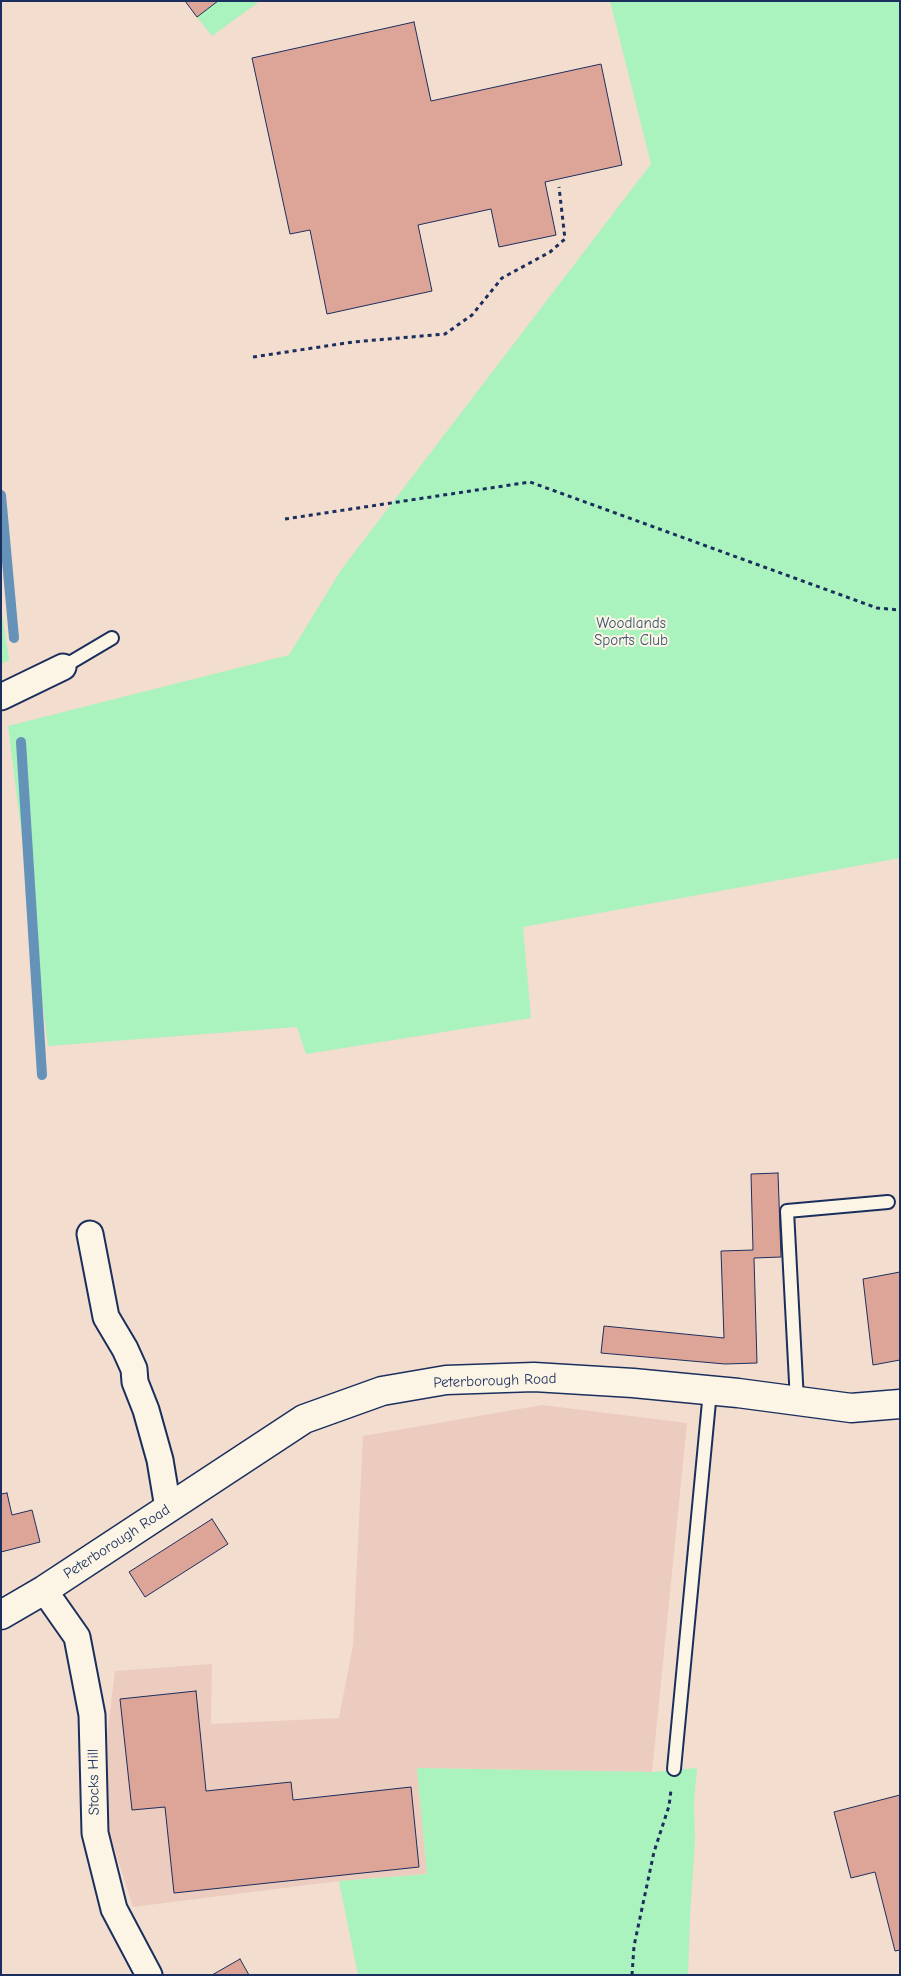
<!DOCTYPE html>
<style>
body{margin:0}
#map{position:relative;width:901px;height:1976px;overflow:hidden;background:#f3ddce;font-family:"Comic Neue",sans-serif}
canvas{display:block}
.frame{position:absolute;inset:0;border:2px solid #1b2f5e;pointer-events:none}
</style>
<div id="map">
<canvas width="901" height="1976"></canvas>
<div class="frame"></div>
</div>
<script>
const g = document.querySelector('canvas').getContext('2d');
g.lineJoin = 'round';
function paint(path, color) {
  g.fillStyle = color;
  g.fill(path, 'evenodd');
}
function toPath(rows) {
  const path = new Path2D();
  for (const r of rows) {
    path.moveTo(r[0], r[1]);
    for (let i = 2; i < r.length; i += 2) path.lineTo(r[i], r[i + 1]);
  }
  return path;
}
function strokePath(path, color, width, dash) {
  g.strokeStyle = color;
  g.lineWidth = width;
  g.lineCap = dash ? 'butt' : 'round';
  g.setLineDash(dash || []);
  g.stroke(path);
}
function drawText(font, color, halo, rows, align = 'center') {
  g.font = font + ' "Comic Neue",sans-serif';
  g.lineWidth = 4;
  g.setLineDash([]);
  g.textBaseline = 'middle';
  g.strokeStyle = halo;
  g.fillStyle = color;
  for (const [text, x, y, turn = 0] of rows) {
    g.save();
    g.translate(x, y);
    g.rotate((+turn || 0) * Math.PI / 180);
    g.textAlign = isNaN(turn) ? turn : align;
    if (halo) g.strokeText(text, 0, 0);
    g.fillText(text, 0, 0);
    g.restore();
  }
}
const built = toPath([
 [542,1405,687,1423,652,1772,417,1768,427,1874,339,1881,133,1907,109,1832,107,1736,115,1671,212,1664,211,1724,339,1718,353,1645,363,1436]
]);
const green = toPath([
 [218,1,260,1,212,36,197,17],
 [610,1,900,1,900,858,523,927,531,1018,306,1054,297,1027,48,1046,8,726,289,655,341,570,651,164],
 [1,606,9,660,1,664],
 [417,1768,652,1772,697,1768,694,1802,695,1841,690,1916,688,1975,358,1975,339,1881,427,1874]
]);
const stream = toPath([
 [1,495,14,638],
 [21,742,42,1075]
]);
const building = toPath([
 [185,1,218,1,197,17,185,1],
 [414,22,431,101,601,64,622,165,545,182,556,235,499,247,491,209,418,225,432,291,327,314,310,230,290,234,252,58,414,22],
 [778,1173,781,1257,754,1258,757,1363,725,1364,601,1353,604,1326,724,1338,721,1251,753,1250,751,1174,778,1173],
 [900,1272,900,1360,873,1365,863,1279,900,1272],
 [7,1493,12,1515,32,1510,40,1542,1,1552,1,1494,7,1493],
 [212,1519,228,1544,145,1597,129,1572,212,1519],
 [196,1691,206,1791,291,1782,293,1800,411,1787,419,1867,174,1893,165,1807,132,1810,120,1699,196,1691],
 [900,1795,900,1950,895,1951,875,1872,851,1878,834,1812,900,1795],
 [240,1959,249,1975,212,1975,240,1959]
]);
const path = toPath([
 [253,357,353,342,445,334,472,315,502,278,550,252,565,239,559,187],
 [285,519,530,482,877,608,900,610],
 [632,1975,634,1946,654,1852,669,1806,671,1790]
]);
const service = toPath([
 [63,667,112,638],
 [797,1401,787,1211,888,1202],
 [674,1769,710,1391]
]);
const minor = toPath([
 [1,697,63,667],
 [90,1234,106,1317,125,1349,134,1369,135,1382,146,1410,160,1460,168,1508],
 [44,1590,77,1637,92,1715,95,1833,114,1909,149,1975]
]);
const tertiary = toPath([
 [1,1615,44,1590,304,1419,382,1391,446,1380,534,1377,633,1383,738,1393,851,1408,900,1404]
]);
const parkNames = [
 ["Woodlands",631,624],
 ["Sports Club",631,641]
];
const streetNames = [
 ["Peterborough Road",495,1381,-2],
 ["Peterborough Road",117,1542,-33],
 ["Stocks Hill",94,1782,-91]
];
paint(built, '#ecccbe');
paint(green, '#aaf2be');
strokePath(stream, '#6492b9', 10);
paint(building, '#dda498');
strokePath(building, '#1b2f5e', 1);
strokePath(service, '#1b2f5e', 16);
strokePath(minor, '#1b2f5e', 29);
strokePath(tertiary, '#1b2f5e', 31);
strokePath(path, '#1b2f5e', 3, [4, 4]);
strokePath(service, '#fcf5e5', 12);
strokePath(minor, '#fcf5e5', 25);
strokePath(tertiary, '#fcf5e5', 28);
drawText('15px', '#385671', '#fcf5e5', parkNames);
drawText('15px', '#1b2f5e', '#fcf5e5', streetNames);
</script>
